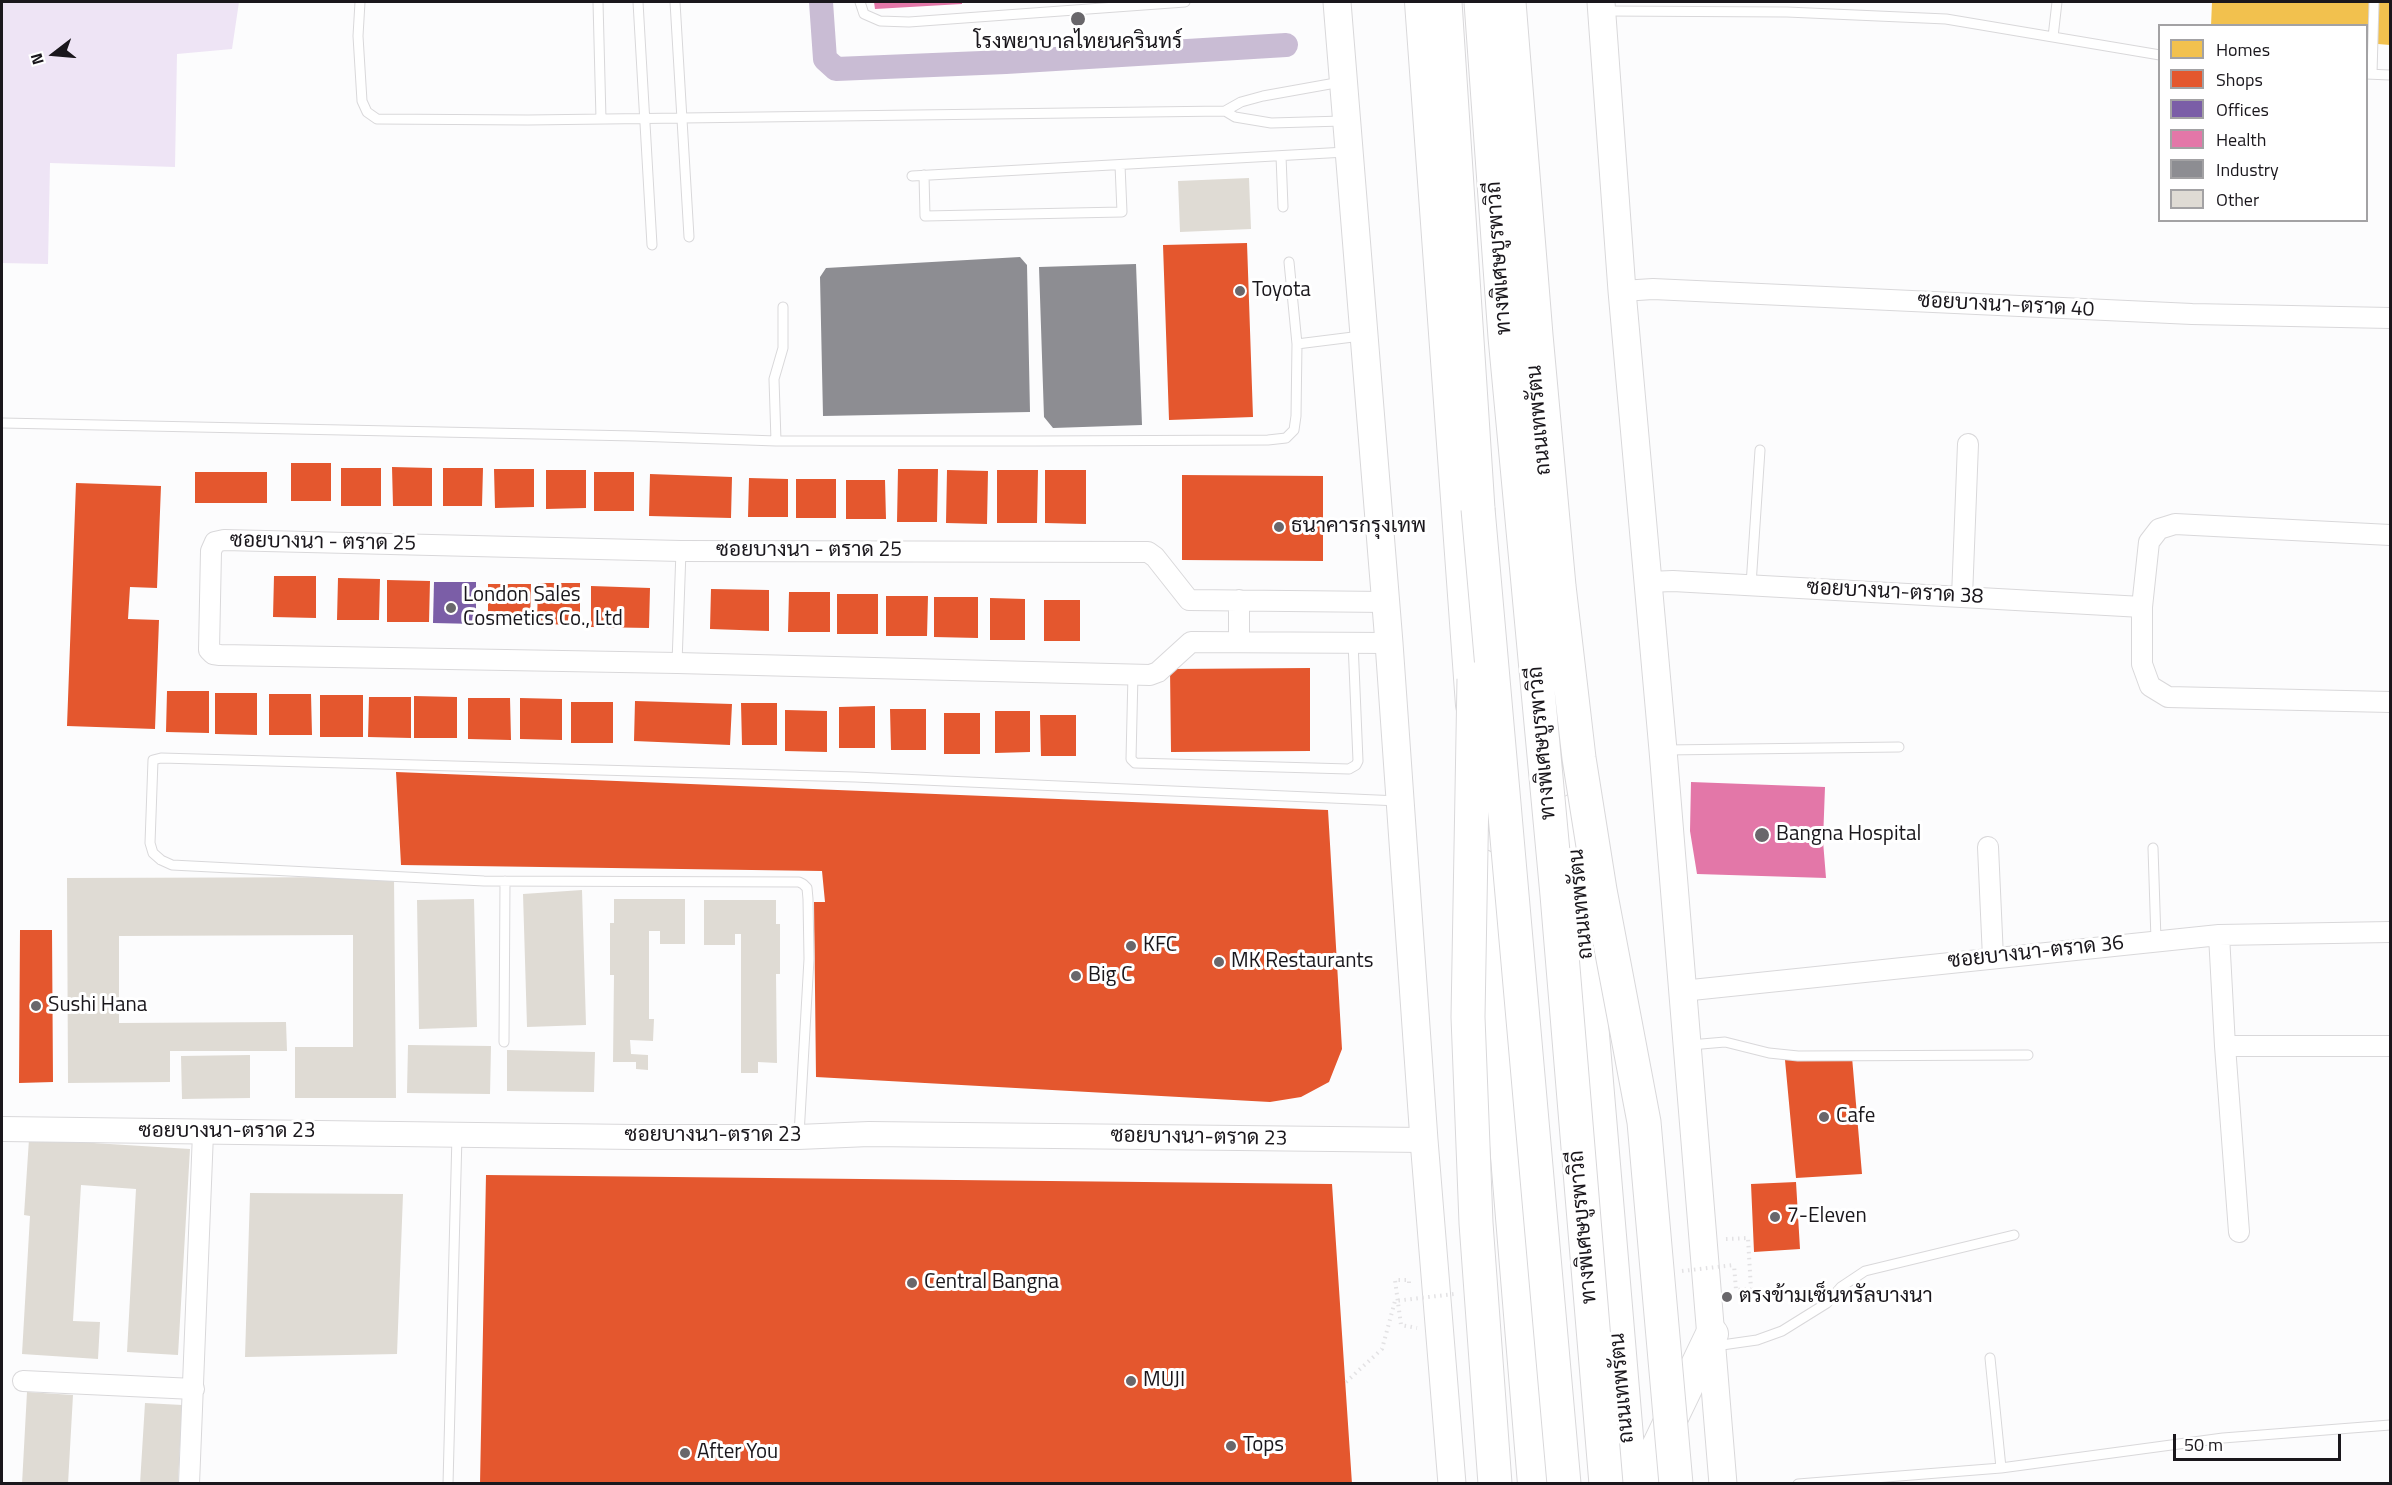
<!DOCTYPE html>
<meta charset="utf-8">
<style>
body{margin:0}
#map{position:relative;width:2392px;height:1485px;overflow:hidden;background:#fcfcfd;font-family:"Titillium Web",sans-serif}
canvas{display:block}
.frame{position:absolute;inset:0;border:3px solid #1a171c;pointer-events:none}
.legend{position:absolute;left:2158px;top:24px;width:210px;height:198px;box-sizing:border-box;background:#fff;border:2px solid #a3a2a4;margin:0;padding:8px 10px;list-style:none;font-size:18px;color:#1a171c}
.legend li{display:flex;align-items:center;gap:12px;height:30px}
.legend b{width:30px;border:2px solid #a3a2a4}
.north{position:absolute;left:24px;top:24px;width:60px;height:60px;-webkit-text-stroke:4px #fff;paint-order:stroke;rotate:254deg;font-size:16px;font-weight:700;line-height:24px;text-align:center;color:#1a171c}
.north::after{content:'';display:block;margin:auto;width:21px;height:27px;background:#1a171c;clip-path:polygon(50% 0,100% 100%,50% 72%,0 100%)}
.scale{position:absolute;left:2173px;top:1434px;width:168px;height:27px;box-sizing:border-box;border:3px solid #1a171c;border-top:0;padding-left:8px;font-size:18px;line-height:21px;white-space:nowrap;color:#1a171c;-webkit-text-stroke:4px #fff;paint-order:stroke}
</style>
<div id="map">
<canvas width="2392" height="1485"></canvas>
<div class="frame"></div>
<ul class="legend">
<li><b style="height:16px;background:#f2c14e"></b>Homes</li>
<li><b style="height:16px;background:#e4572e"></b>Shops</li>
<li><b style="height:16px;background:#7b5ea7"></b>Offices</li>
<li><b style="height:16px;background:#e377a8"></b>Health</li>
<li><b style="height:16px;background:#8d8d92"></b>Industry</li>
<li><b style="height:16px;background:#dfdbd4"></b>Other</li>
</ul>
<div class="north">N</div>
<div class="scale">50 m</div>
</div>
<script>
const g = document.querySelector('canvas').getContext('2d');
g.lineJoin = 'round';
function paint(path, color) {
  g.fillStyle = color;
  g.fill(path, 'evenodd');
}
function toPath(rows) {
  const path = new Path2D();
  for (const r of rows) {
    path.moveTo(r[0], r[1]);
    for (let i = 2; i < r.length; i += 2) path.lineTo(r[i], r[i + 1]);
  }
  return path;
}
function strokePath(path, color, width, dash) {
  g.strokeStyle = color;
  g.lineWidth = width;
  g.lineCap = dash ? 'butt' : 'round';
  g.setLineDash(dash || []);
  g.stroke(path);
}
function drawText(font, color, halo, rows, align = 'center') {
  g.font = font + ' "Titillium Web",Sarabun,sans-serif';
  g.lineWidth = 6;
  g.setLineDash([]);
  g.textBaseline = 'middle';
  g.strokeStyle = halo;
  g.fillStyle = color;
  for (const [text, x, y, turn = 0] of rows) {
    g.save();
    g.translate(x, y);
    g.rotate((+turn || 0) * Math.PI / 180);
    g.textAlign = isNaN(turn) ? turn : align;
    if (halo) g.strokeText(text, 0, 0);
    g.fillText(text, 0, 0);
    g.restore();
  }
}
const green = toPath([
 [2,2,239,2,232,49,177,54,175,167,50,163,48,264,2,263]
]);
const homes = toPath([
 [2212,2,2390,2,2390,45,2366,43,2366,26,2211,26]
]);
const shops = toPath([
 [1247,243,1253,417,1169,420,1163,245],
 [291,463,331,463,331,501,291,501],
 [392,467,432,468,432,506,393,506],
 [341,468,381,468,381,506,341,506],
 [443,468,483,468,482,506,443,506],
 [494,469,534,469,534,507,495,508],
 [898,469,938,469,937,522,897,522],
 [546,470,586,470,586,508,546,509],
 [947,470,988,471,987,524,946,523],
 [997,470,1038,470,1037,523,997,523],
 [1045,470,1086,470,1086,524,1045,523],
 [195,472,267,472,267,503,195,503],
 [594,472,634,472,634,511,594,511],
 [650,474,732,477,731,518,649,516],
 [1182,475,1323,476,1323,561,1182,560],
 [749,478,788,479,788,517,748,517],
 [796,479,836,479,836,518,796,518],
 [846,480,885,480,886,519,846,519],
 [76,483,161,486,157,588,130,587,128,619,159,620,155,729,67,726],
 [274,576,316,576,316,618,273,617],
 [338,578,380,579,379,620,337,620],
 [387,580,430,581,429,622,387,622],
 [538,583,580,583,580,625,537,624],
 [488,584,531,584,530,626,488,625],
 [591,586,650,588,649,628,591,627],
 [711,589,769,590,769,631,710,629],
 [789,592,830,592,830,632,788,632],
 [837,594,878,594,878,634,837,634],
 [886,596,928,596,927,636,886,636],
 [934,597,978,597,978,638,934,637],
 [990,598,1025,599,1025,640,990,640],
 [1044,600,1080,600,1080,641,1044,641],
 [1310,668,1310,751,1171,752,1170,669],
 [167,691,209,691,209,733,166,732],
 [215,693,257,693,257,735,215,734],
 [269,694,311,694,312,735,269,735],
 [320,695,363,695,363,737,320,737],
 [414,696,457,697,457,738,414,738],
 [369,697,411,697,411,738,368,737],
 [468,698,510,698,511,740,468,739],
 [520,698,562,699,562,740,520,739],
 [635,701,732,704,730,745,634,741],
 [571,702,613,702,613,743,571,743],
 [741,703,777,703,777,745,742,745],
 [875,706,875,748,839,748,839,707],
 [890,709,926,709,926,750,891,750],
 [785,710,827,711,827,752,785,751],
 [995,711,1030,711,1030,752,995,753],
 [944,713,980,713,980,754,944,754],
 [1040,715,1076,715,1076,756,1041,756],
 [396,772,1328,810,1342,1049,1329,1082,1301,1097,1270,1102,816,1077,814,902,825,902,822,871,401,865],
 [20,930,52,930,53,1082,19,1083],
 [1852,1057,1862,1174,1796,1178,1785,1060],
 [486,1175,1332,1184,1352,1484,480,1484],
 [1796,1182,1800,1249,1754,1252,1751,1184]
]);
const offices = toPath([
 [434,582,476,582,476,624,433,623]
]);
const health = toPath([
 [874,2,962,2,962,4,875,9],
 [1691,782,1825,787,1823,841,1826,878,1697,874,1690,831]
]);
const industry = toPath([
 [1020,257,1027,265,1030,412,823,416,820,277,826,268],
 [1136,264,1142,425,1053,428,1044,417,1039,267]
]);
const canal = toPath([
 [821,2,825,59,836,69,1006,62,1286,45]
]);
const building = toPath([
 [1249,178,1251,229,1180,232,1178,181],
 [394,877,396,1098,295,1098,295,1047,353,1047,353,935,119,936,119,1023,286,1022,287,1051,170,1051,170,1082,68,1083,67,878],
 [582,890,586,1025,527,1027,523,894],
 [474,899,477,1027,419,1029,417,900],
 [614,899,685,899,685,944,660,944,660,931,649,931,649,1019,654,1019,653,1041,630,1040,631,1054,648,1055,648,1070,636,1069,636,1062,613,1062,614,975,610,975,610,923,614,923],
 [704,900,776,900,776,924,780,924,780,974,776,974,777,1063,758,1062,758,1073,741,1073,741,934,735,934,735,945,704,945],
 [408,1045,491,1046,490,1094,407,1093],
 [507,1050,595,1052,594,1092,507,1091],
 [250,1055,250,1098,182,1099,181,1056],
 [29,1139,190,1149,178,1355,127,1352,136,1189,81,1185,73,1321,100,1322,98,1359,22,1354,30,1216,24,1215],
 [250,1193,403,1194,397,1354,245,1357],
 [27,1392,73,1395,68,1484,22,1484],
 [145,1403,182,1405,178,1484,140,1484]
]);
const path = toPath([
 [1726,1239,1748,1238,1751,1289,1736,1290,1734,1265],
 [1409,1283,1409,1280,1395,1280,1401,1325,1417,1328]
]);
const service = toPath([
 [360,2,358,36,362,101,367,112,377,119,528,120,1225,111,1241,102,1263,96,1341,82],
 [598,2,601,119],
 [638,2,652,245],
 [675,2,689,237],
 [860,2,864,14,880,21,909,22,1185,2],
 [1604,11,1787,12,1946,19,2160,55],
 [2053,37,2057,2],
 [2366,74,2390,75],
 [2372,74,2374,2],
 [1225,111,1235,117,1271,123,1343,121],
 [1281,156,1283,207],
 [924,175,925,216,1122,212,1120,165],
 [912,176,1346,152],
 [1297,344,1361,336],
 [2,423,635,436,776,441,1035,441,1268,440,1286,438,1294,430,1296,416,1297,344,1289,262],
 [776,441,774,379,783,348,783,307],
 [1751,585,1760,450],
 [677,663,681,551],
 [1133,674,1131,759,1135,763,1349,769,1356,765,1358,761,1353,642],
 [1665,750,1899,747],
 [2153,848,2156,940],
 [504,1042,505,881],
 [1690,1045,1725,1042,1769,1053,1798,1056,2028,1055],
 [799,1135,809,959,808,899,807,888,803,884,799,882,484,881,172,865,161,860,153,853,150,843,153,760,161,758,855,777,1399,801],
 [1715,1346,1757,1340,1782,1331,1827,1303,1841,1287,1865,1271,2014,1235],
 [1990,1358,2001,1468],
 [448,1484,457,1135],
 [1798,1484,2001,1468,2223,1438,2390,1425]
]);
const minor = toPath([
 [1622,291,1653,289,2192,314,2390,318],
 [1648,582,1673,581,2142,607,2149,542,2159,529,2175,524,2390,535],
 [1962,597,1968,444],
 [1239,600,1239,641],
 [1386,602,1189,600,1155,557,1148,552,681,551,224,540,215,542,211,551,209,650,213,654,220,655,677,663,1150,675,1158,672,1191,642,1389,643],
 [2142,607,2142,664,2150,686,2168,697,2390,702],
 [1988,847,1993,958],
 [2219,935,2225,1046,2390,1046],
 [1682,991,2219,935,2390,932],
 [2225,1046,2239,1232],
 [23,1381,194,1389],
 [189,1484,203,1133]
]);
const tertiary = toPath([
 [2,1129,635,1137,798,1137,869,1134,1424,1140]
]);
const secondary = toPath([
 [1337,2,1389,643,1424,1140,1452,1484],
 [1601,2,1622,291,1663,750,1723,1484]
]);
const trunk = toPath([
 [1421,2,1472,705],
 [1574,810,1631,1484],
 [1483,866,1534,1484],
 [1640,1484,1712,1334]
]);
const motorway = toPath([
 [1445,2,1478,509]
]);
const pathBridge = toPath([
 [1682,1271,1734,1265],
 [1346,1382,1382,1349,1395,1301,1454,1294]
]);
const motorwayBridge = toPath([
 [1481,2,1505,337,1557,895,1606,1484],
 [1509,2,1536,335,1559,586,1579,758,1600,890,1644,1122,1676,1484],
 [1478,509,1564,1484],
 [1474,679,1468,1017,1476,1223,1495,1484]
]);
const markers = [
 [1078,19,8,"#69676b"],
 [1240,291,6,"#69676b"],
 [1279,527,6,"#69676b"],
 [451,608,6,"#69676b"],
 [1762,835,8,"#69676b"],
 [1131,946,6,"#69676b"],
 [1219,962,6,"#69676b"],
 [1076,976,6,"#69676b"],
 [36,1006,6,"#69676b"],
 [1824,1117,6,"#69676b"],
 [1775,1217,6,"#69676b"],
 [912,1283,6,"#69676b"],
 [1727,1297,6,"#69676b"],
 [1131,1381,6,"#69676b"],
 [1231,1446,6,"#69676b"],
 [685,1453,6,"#69676b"]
];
const poiNames = [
 ["โรงพยาบาลไทยนครินทร์",1078,43,"center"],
 ["Toyota",1252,291],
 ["ธนาคารกรุงเทพ",1291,527],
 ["London Sales",463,596],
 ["Cosmetics Co., Ltd",463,620],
 ["Bangna Hospital",1776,835],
 ["KFC",1143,946],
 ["MK Restaurants",1231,962],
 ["Big C",1088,976],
 ["Sushi Hana",48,1006],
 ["Cafe",1836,1117],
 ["7-Eleven",1787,1217],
 ["Central Bangna",924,1283],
 ["ตรงข้ามเซ็นทรัลบางนา",1739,1297],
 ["MUJI",1143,1381],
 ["Tops",1243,1446],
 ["After You",697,1453]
];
const streetNames = [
 ["ทางพิเศษบูรพาวิถี",1500,258,-94],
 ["ซอยบางนา-ตราด 40",2006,306,3],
 ["ถนนเทพรัตน",1540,420,-95],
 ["ซอยบางนา - ตราด 25",323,543,1],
 ["ซอยบางนา - ตราด 25",809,551],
 ["ซอยบางนา-ตราด 38",1895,593,3],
 ["ทางพิเศษบูรพาวิถี",1543,743,-95],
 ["ถนนเทพรัตน",1582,904,-95],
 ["ซอยบางนา-ตราด 36",2036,953,-6],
 ["ซอยบางนา-ตราด 23",227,1132],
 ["ซอยบางนา-ตราด 23",713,1136],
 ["ซอยบางนา-ตราด 23",1199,1138,1],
 ["ทางพิเศษบูรพาวิถี",1584,1227,-95],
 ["ถนนเทพรัตน",1623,1388,-95]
];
paint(green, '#eee4f5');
paint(homes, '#f2c14e');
paint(shops, '#e4572e');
paint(offices, '#7b5ea7');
paint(health, '#e377a8');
paint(industry, '#8d8d92');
strokePath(canal, '#c9bcd4', 24);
paint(building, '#dfdbd4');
strokePath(service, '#d9d8da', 11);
strokePath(minor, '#d9d8da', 22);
strokePath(tertiary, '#d9d8da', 26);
strokePath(secondary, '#d9d8da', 29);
strokePath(trunk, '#d9d8da', 34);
strokePath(motorway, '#d9d8da', 35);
strokePath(path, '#e3e2e4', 4, [1.5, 4.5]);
strokePath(service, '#fff', 9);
strokePath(minor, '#fff', 20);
strokePath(tertiary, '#fff', 24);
strokePath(secondary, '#fff', 27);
strokePath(trunk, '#fff', 32);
strokePath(motorway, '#fff', 33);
strokePath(motorwayBridge, '#d9d8da', 35, []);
strokePath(pathBridge, '#e3e2e4', 4, [1.5, 4.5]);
strokePath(motorwayBridge, '#fff', 33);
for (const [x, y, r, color] of markers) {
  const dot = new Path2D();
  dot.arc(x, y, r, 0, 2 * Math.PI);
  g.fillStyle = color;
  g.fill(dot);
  strokePath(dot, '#fff', 2);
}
drawText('21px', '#1a171c', '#fff', poiNames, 'left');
drawText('21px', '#1a171c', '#fff', streetNames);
</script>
